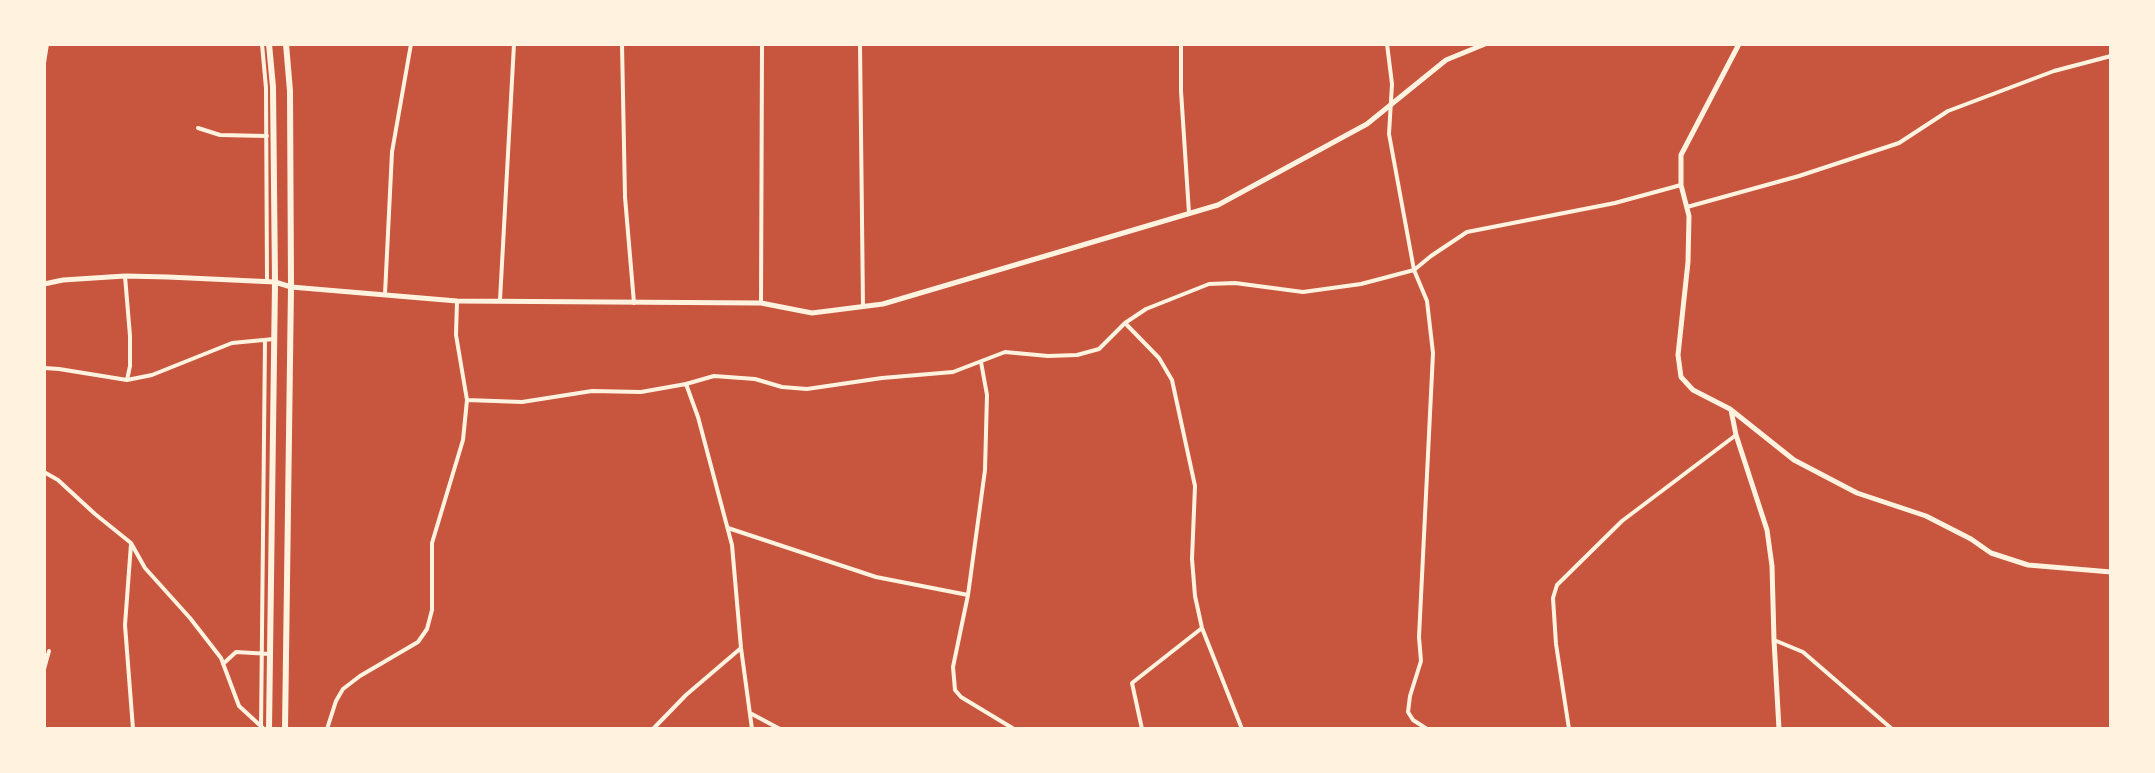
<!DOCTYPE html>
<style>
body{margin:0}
#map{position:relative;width:2155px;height:773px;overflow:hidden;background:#c8553d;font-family:"Exo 2",sans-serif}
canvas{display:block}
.frame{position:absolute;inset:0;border:46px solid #fff3e0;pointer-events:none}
</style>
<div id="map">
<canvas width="2155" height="773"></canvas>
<div class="frame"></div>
</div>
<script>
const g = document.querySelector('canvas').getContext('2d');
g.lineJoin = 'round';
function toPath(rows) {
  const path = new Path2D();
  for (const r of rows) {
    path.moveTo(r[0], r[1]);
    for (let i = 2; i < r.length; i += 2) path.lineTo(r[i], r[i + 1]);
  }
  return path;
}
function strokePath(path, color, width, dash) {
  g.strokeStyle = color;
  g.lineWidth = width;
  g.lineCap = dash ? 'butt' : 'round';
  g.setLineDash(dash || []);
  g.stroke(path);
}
const minor = toPath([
 [262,44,266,88,267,282],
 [622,44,625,197,634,303],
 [860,44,863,307],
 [1181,44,1181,91,1189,213],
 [1387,44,1392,84,1389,134,1414,270,1427,301,1433,353,1419,637,1421,661,1410,696,1408,712,1413,720,1427,729],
 [44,63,47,44],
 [198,128,220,135,267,136],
 [1687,207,1799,176,1899,143,1948,111,2054,71,2111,56],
 [125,276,130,336,130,366,127,380],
 [385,294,392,152,411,44],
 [500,300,514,44],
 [761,303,762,44],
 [1125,323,1159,358,1172,380,1195,486,1192,559,1195,596,1202,628,1242,729],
 [981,362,987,395,985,470,968,595,953,667,955,690,961,697,1014,729],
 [44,368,59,369,127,380,152,375,232,343,274,339],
 [686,384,698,417,732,545,741,648,752,729],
 [467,400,522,402,592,391,641,392,686,384,714,376,755,379,782,387,807,389,882,378,953,372,1005,352,1048,356,1077,355,1099,349,1125,323,1146,309,1209,284,1235,283,1303,292,1361,284,1414,270,1431,256,1467,232,1615,203,1681,185],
 [44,472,58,480,95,514,131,543,145,568,190,618,221,658,239,706,264,729],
 [728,528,876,577,968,595],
 [131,544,125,625,133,729],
 [1774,640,1803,652,1892,729],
 [223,664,236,652,270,654],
 [44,669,49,651],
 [750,713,780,729],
 [261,729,265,340],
 [327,729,336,701,343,689,360,676,418,642,427,629,432,610,432,543,463,440,467,400,456,335,457,301],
 [653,729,686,695,741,648],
 [1142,729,1132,683,1202,628],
 [1569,729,1556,644,1553,598,1557,585,1622,521,1736,435]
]);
const tertiary = toPath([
 [1739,44,1681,155,1681,185,1689,216,1688,262,1678,355,1681,377,1693,390,1730,409,1794,460,1857,493,1926,516,1971,539,1991,553,2028,565,2111,572],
 [44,284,63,280,125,276,168,277,275,282,291,287,457,301,761,303,812,313,883,304,1218,205,1367,124,1446,60,1485,44],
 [1731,410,1736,435,1767,530,1772,566,1774,640,1779,729]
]);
const secondary = toPath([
 [269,729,275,282,273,87,269,44],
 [285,729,291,287,290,91,286,44]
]);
strokePath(minor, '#fff3e0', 4);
strokePath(tertiary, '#fff3e0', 5);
strokePath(secondary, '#fff3e0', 6);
</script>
